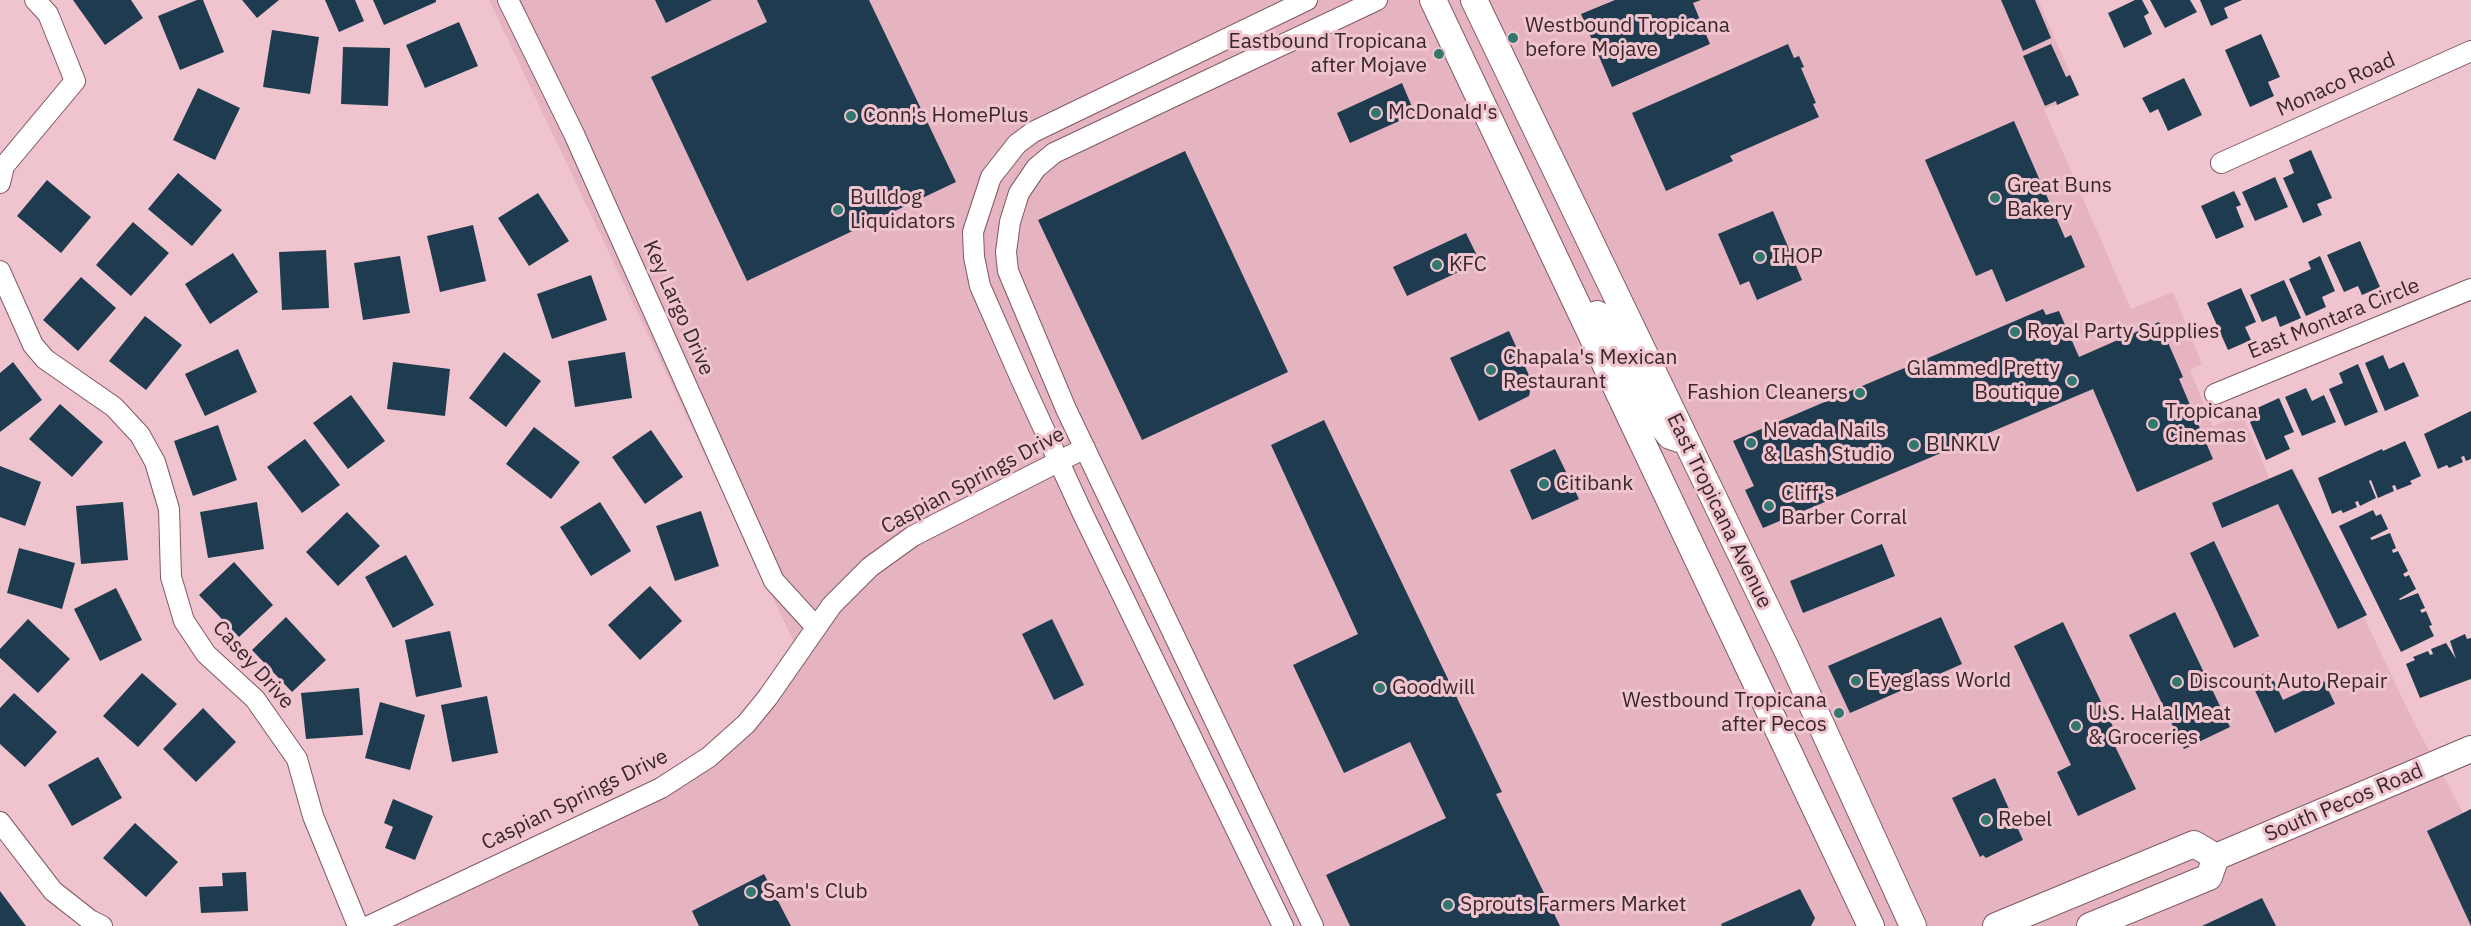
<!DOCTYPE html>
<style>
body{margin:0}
canvas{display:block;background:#f0c4ce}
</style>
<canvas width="2471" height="926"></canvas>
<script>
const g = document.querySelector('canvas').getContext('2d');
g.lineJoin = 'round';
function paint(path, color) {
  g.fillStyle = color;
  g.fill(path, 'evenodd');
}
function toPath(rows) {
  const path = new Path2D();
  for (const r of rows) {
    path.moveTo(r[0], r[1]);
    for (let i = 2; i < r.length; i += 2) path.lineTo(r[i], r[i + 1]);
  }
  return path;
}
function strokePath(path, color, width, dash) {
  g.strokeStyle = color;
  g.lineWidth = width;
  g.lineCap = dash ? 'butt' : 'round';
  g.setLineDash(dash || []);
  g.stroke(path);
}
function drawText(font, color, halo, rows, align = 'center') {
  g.font = font + ' "IBM Plex Sans",sans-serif';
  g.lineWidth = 6;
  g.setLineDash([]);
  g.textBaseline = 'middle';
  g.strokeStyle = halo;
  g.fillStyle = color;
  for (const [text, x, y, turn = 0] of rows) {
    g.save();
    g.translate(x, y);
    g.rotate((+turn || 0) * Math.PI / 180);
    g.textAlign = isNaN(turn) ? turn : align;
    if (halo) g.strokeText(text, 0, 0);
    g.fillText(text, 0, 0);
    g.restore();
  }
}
const built = toPath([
 [489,0,2038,0,2080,96,2044,109,2131,309,2173,292,2202,364,2190,370,2213,426,2242,414,2270,479,2294,469,2413,721,2471,827,2471,926,369,926,709,757,798,651]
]);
const building = toPath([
 [73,0,131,0,143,18,105,45],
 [197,0,203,0,224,52,180,70,158,16],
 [242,0,279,0,257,18],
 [325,0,355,0,364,21,339,32],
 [373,0,436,0,436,2,384,25],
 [655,0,712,0,666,23],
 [757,0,869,0,956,182,747,281,651,77,767,22],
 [1615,0,1701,0,1693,3,1710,44,1612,87,1581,14],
 [2001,0,2035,0,2051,38,2023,51],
 [2135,0,2142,0,2149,13,2144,16,2152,34,2124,48,2108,13],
 [2150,0,2190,0,2197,12,2165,28],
 [2200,0,2242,0,2224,8,2228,18,2211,26],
 [459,22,478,66,425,88,406,45],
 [272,30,319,37,310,94,263,87],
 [2261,34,2280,77,2268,82,2274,96,2250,107,2225,50],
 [1788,44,1794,58,1799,56,1804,67,1801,68,1816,103,1813,104,1819,117,1730,156,1733,161,1666,191,1632,113],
 [2051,44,2066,77,2070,75,2079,95,2057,105,2056,101,2045,106,2023,56],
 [343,47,390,48,388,106,341,104],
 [2184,78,2202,115,2168,131,2158,109,2150,113,2142,98],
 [1402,83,1415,114,1350,143,1337,113],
 [198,88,240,108,215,160,173,140],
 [2014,121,2065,238,2071,235,2085,267,2006,302,1992,269,1976,276,1925,160],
 [2311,150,2332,198,2317,204,2322,215,2303,223,2283,178,2294,173,2289,160],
 [1185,151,1288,372,1142,440,1038,220],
 [178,173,222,210,192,246,148,209],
 [2275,177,2288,207,2255,221,2242,192],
 [47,180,91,217,61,253,17,216],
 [2234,191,2241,205,2236,207,2244,227,2216,239,2201,206],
 [538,193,569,241,529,266,498,218],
 [1773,211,1802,280,1757,300,1749,281,1740,285,1718,234],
 [133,222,169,253,131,296,96,265],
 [473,225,486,281,440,292,427,236],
 [1466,233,1480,262,1407,296,1393,267],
 [2360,241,2380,287,2362,295,2358,286,2344,292,2327,255],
 [326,250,329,308,282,310,279,252],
 [233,253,258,292,210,324,185,284],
 [400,256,410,313,363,320,354,263],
 [2320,256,2335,291,2322,297,2326,307,2306,316,2289,279,2311,269,2308,262],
 [591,275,607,320,552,339,537,294],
 [81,277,116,308,78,351,43,320],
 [2284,280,2301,318,2280,327,2276,316,2262,322,2250,295],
 [2241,288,2256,322,2245,327,2251,340,2228,350,2207,303],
 [2043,309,2046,315,2059,311,2079,357,2159,322,2183,377,2179,379,2213,459,2137,492,2093,389,1763,528,1745,490,1754,486,1733,441],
 [145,316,182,345,146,390,109,361],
 [1509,331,1532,382,1529,396,1479,421,1450,358],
 [238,349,257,392,205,416,185,374],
 [504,352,541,381,506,427,469,398],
 [625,352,632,398,575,407,568,361],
 [2383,355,2389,369,2404,362,2419,396,2385,411,2365,363],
 [13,362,42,400,0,432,0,373],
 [393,362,450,369,445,416,387,409],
 [2358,364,2378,412,2345,426,2329,389,2343,383,2339,373],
 [2306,388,2312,401,2324,395,2336,422,2302,436,2285,397],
 [351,395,385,441,348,469,313,423],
 [2279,398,2294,432,2284,436,2290,449,2266,460,2250,422,2259,418,2255,409],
 [60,404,103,442,72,477,29,439],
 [2471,411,2471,459,2466,461,2464,456,2461,457,2463,462,2449,468,2447,465,2438,469,2424,434],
 [1324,420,1502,792,1496,794,1560,926,1350,926,1326,875,1446,818,1410,742,1344,773,1293,665,1358,634,1271,445],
 [218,425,237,480,193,496,174,441],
 [534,427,580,462,551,499,506,464],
 [651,430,683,477,645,504,612,457],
 [305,439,340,485,302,513,267,467],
 [2405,441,2421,476,2410,481,2412,484,2397,490,2395,485,2392,486,2394,491,2378,498,2371,480,2369,481,2376,498,2360,506,2358,501,2355,502,2357,507,2343,513,2341,510,2332,514,2318,478,2382,449,2383,451],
 [1555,449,1579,499,1532,520,1510,470],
 [0,466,41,482,25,526,0,517],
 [2292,469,2367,615,2338,629,2278,504,2222,528,2212,503],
 [123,502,128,560,81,564,76,506],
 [257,502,264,549,208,558,200,512],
 [600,502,631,551,591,576,560,527],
 [2373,510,2376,516,2381,514,2388,529,2370,538,2372,540,2390,533,2396,548,2392,550,2393,553,2398,551,2408,571,2403,574,2405,577,2409,575,2416,589,2399,599,2400,600,2418,593,2425,608,2420,610,2422,613,2426,611,2432,625,2429,626,2434,636,2401,652,2339,526],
 [701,511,719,566,675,581,656,526],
 [347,512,380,546,338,586,306,552],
 [2214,541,2259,636,2234,648,2190,553],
 [1882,544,1895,576,1803,613,1790,581],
 [19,548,75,563,62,609,7,593],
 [406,555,434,605,393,628,365,577],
 [234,562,273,605,239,637,199,595],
 [650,586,682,621,640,660,608,625],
 [116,588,142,640,100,661,74,609],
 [2175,612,2230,727,2184,749,2129,635],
 [286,617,326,660,292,692,252,650],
 [1941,617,1962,664,1850,713,1828,666],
 [28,619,70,659,38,693,0,658,0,649],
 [1052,619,1084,685,1054,700,1022,634],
 [2063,622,2116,733,2110,736,2136,789,2078,816,2057,772,2071,765,2014,646],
 [450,631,462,687,416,697,405,640],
 [2465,634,2467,639,2471,638,2471,679,2420,698,2406,664,2415,660,2413,657,2428,651,2430,655,2433,654,2431,649,2446,643,2456,659,2450,641],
 [2269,671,2283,700,2324,681,2335,704,2275,733,2250,680],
 [142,673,177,704,138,747,103,716],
 [359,688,363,735,306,739,301,693],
 [14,693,57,732,25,767,0,744,0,708],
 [487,696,498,753,452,762,441,705],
 [380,702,425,715,410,770,365,758],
 [203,708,236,742,196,782,163,749],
 [98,757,122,798,72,826,48,785],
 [1995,778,2023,840,1986,858,1983,855,1980,857,1952,798],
 [393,799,433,816,415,860,385,848,393,827,384,823],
 [2471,809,2471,926,2427,831],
 [135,823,178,862,146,897,103,858],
 [246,872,248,911,201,913,199,887,223,886,222,873],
 [764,874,791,926,699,926,692,911],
 [1800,889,1815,918,1811,926,1722,926,1721,924],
 [0,891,26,926,0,926],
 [2262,898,2276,926,2202,926]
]);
const minor = toPath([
 [508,0,574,134,774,581,816,627],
 [2221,163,2471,51],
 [0,183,4,166,75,81,48,14,35,0],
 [0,271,33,345,45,359,114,407,140,435,155,462,169,509,171,577,184,621,206,654,255,699,297,759,313,816,358,926],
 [2215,394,2471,289],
 [0,822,53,891,90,920,102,926],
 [369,926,661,788,709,757,746,724,768,697,832,605,870,567,913,536,1085,448],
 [1283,926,1082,512,1020,377,980,286,974,257,973,232,991,177,1017,144,1033,132,1307,0],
 [1313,926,1066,409,1008,271,1006,252,1010,222,1019,193,1036,168,1054,153,1377,0]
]);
const major = toPath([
 [1433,0,1871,926],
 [1474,0,1787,650,1913,926],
 [1597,314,1649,409,1670,436,1679,439],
 [1996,926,2194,844,2216,857],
 [2090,926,2209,877,2216,857,2471,749]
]);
const markers = [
 [1513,38,6,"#32786e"],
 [1439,54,6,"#32786e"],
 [1376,113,6,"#32786e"],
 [851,116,6,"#32786e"],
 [1995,198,6,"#32786e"],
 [838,210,6,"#32786e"],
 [1760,257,6,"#32786e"],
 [1437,265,6,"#32786e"],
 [2015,332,6,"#32786e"],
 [1491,370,6,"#32786e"],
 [2072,381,6,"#32786e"],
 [1860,393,6,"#32786e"],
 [2153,424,6,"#32786e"],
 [1751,443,6,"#32786e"],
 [1914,445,6,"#32786e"],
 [1544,484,6,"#32786e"],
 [1769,506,6,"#32786e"],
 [1856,681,6,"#32786e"],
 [2177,682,6,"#32786e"],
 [1380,688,6,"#32786e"],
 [1839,713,6,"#32786e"],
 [2076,726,6,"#32786e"],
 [1986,820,6,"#32786e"],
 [751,892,6,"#32786e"],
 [1448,905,6,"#32786e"]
];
const poiNames = [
 ["Westbound Tropicana",1525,26],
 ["before Mojave",1525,50],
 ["Eastbound Tropicana",1427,42,"right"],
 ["after Mojave",1427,66,"right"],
 ["McDonald's",1388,113],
 ["Conn's HomePlus",863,116],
 ["Great Buns",2007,186],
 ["Bakery",2007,210],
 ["Bulldog",850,198],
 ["Liquidators",850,222],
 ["IHOP",1772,257],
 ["KFC",1449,265],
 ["Royal Party Supplies",2027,332],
 ["Chapala's Mexican",1503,358],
 ["Restaurant",1503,382],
 ["Glammed Pretty",2060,369,"right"],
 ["Boutique",2060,393,"right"],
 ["Fashion Cleaners",1848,393,"right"],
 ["Tropicana",2165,412],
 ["Cinemas",2165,436],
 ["Nevada Nails",1763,431],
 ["& Lash Studio",1763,455],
 ["BLNKLV",1926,445],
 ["Citibank",1556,484],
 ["Cliff's",1781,494],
 ["Barber Corral",1781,518],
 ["Eyeglass World",1868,681],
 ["Discount Auto Repair",2189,682],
 ["Goodwill",1392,688],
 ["Westbound Tropicana",1827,701,"right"],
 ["after Pecos",1827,725,"right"],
 ["U.S. Halal Meat",2088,714],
 ["& Groceries",2088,738],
 ["Rebel",1998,820],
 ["Sam's Club",763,892],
 ["Sprouts Farmers Market",1460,905]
];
const streetNames = [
 ["Monaco Road",2336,85,-24],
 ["Key Largo Drive",678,308,66],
 ["East Montara Circle",2334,319,-22],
 ["Caspian Springs Drive",973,481,-28],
 ["East Tropicana Avenue",1719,511,64],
 ["Casey Drive",253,665,48],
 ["Caspian Springs Drive",575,800,-26],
 ["South Pecos Road",2344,803,-23]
];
paint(built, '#e6b4c0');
paint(building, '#1f3b50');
strokePath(minor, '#7f5962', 22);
strokePath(major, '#7f5962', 28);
strokePath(minor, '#fff', 20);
strokePath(major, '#fff', 26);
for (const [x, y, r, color] of markers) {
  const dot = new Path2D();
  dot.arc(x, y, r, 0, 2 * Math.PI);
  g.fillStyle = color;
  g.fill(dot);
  strokePath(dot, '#f0c4ce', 2);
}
drawText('21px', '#38272b', '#f0c4ce', poiNames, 'left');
drawText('21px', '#38272b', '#f0c4ce', streetNames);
</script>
